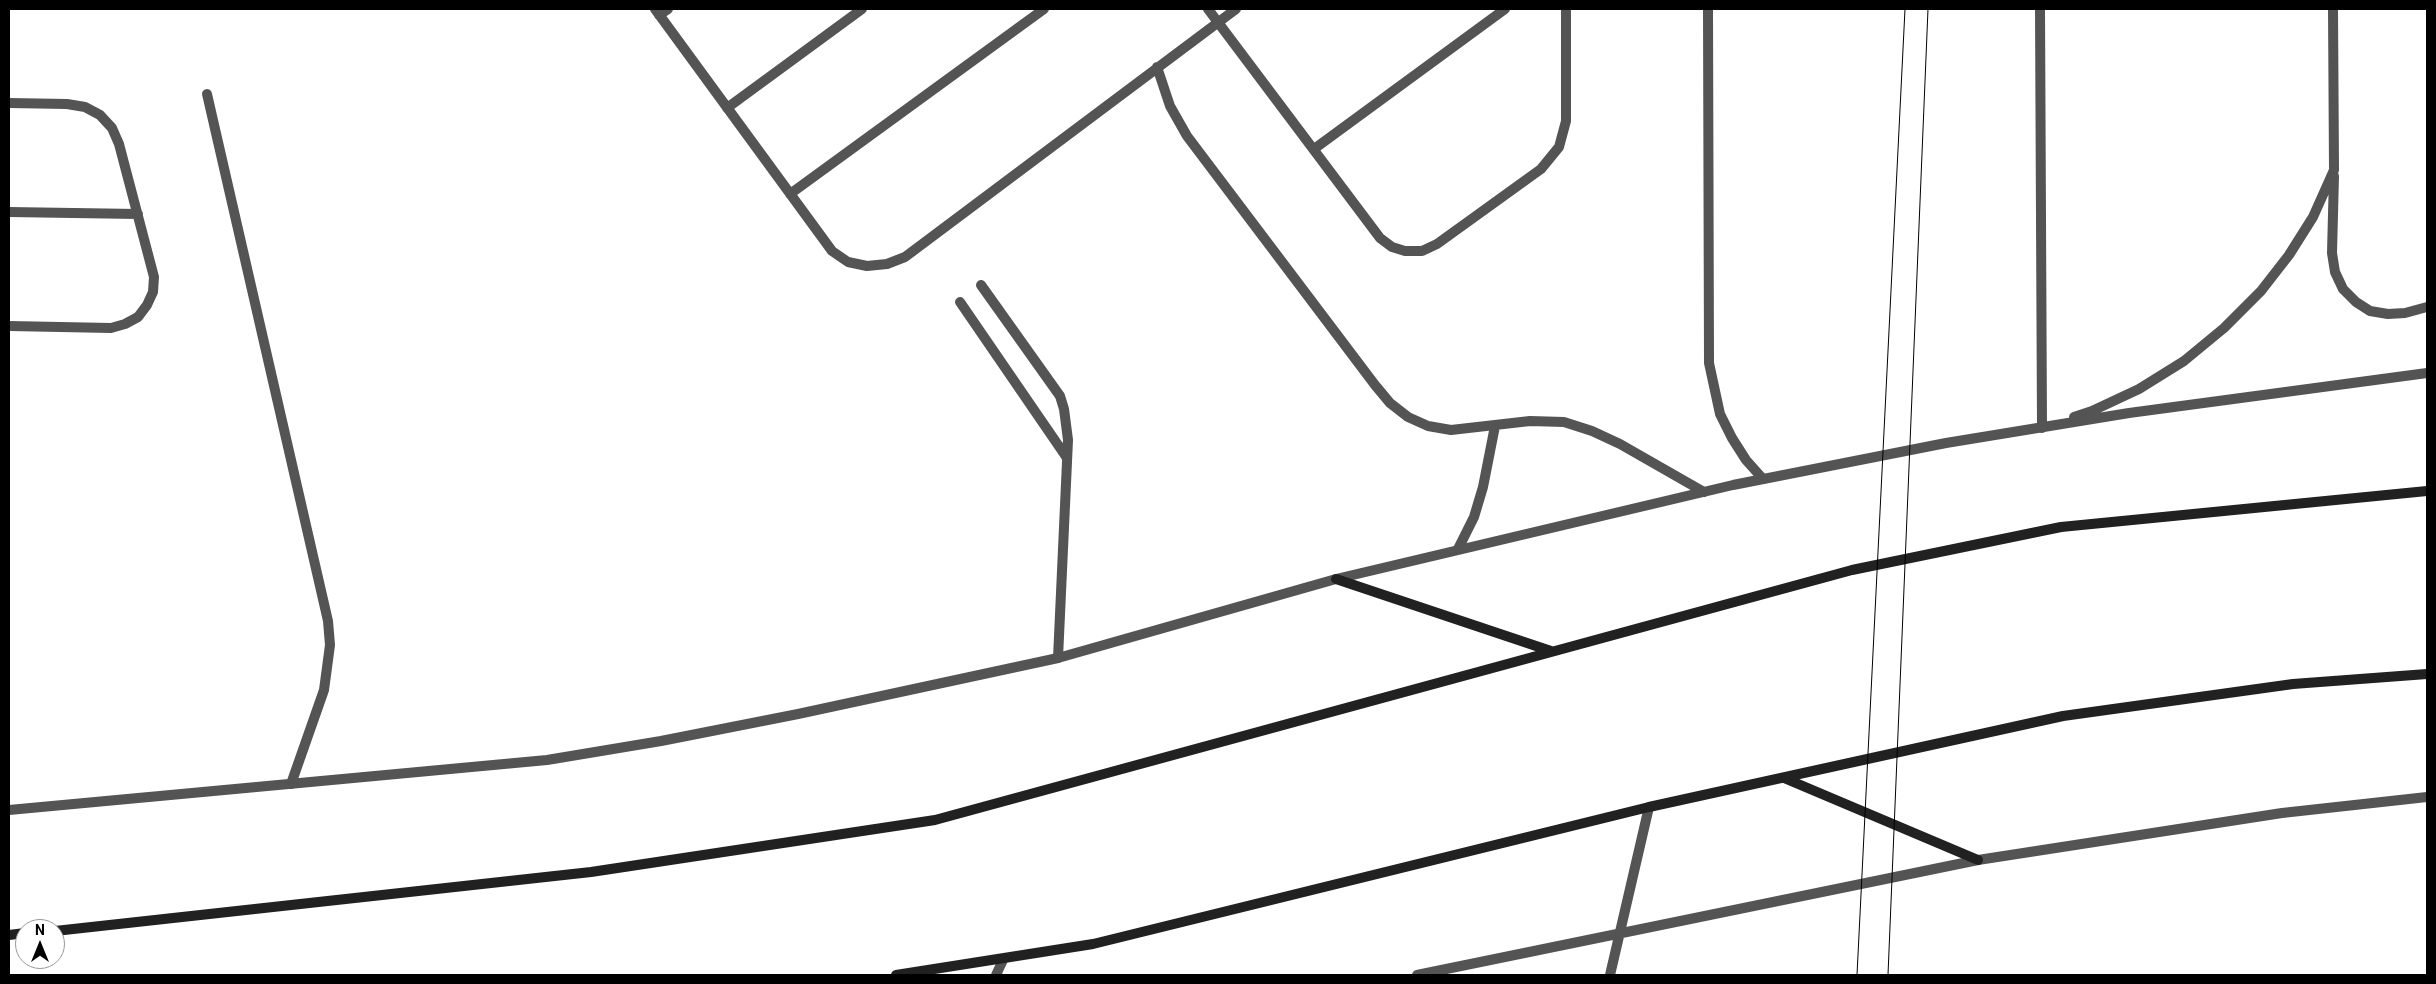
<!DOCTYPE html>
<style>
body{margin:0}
#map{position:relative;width:2436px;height:984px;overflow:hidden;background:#fff;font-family:Roboto,sans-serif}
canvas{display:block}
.frame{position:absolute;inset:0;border:10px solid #000;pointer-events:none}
.north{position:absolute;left:15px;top:919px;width:50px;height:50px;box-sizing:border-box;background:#fff;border:1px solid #999;border-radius:50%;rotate:0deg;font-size:14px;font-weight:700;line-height:20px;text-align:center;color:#000}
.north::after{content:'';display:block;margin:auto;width:18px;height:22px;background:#000;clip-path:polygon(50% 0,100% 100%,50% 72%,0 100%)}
</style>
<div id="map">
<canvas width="2436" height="984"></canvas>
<div class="frame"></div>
<div class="north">N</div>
</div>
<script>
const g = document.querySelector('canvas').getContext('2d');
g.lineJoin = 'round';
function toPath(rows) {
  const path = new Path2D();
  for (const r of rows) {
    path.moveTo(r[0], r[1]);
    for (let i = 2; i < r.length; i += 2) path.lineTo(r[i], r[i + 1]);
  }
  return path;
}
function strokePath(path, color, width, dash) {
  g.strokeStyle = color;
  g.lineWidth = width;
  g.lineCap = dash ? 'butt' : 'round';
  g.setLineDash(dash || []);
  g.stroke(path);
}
const lane = toPath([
 [655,9,832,251,848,262,867,266,887,264,905,257,1236,9],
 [1208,9,1380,238,1392,247,1405,251,1422,251,1437,244,1541,169,1559,147,1566,121,1566,9],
 [1708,9,1709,363,1720,414,1732,438,1746,460,1763,479],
 [2040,9,2042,428],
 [659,15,668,9],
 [1157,67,1170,106,1187,136,1375,385,1390,403,1408,417,1428,426,1451,430,1530,421,1564,422,1592,431,1620,444,1704,492],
 [207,94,328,621,330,645,324,690,291,784],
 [9,103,67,104,85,107,100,115,112,128,119,144,154,277,153,292,147,305,138,317,125,324,111,328,9,326],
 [727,108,862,9],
 [1314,149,1505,9],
 [790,194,1044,9],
 [9,212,138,214],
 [981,285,1060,396,1064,409,1068,440,1058,658],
 [960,302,1067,458],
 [1458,549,1474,517,1483,487,1495,426]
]);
const street = toPath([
 [2334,176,2332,253,2335,272,2343,289,2356,302,2370,311,2388,314,2405,313,2427,307],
 [2074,417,2092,411,2139,389,2184,361,2224,328,2261,291,2289,255,2313,217,2334,170,2333,9],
 [9,810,547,760,661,741,798,714,1058,658,1336,579,1733,485,1946,443,2129,413,2427,373],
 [996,975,1003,960],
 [1417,975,1978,860,2282,813,2427,797],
 [1610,975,1649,807]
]);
const secondary = toPath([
 [1336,579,1551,651],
 [1784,778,1978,860],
 [55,931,591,872,935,820,1852,570,2061,527,2427,491],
 [9,935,25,933],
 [896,975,1093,944,1649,807,2063,716,2293,684,2427,674]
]);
const tram = toPath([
 [1857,975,1905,9],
 [1888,975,1928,9]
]);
strokePath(lane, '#545454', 10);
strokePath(street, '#545454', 10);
strokePath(secondary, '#212121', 10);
strokePath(tram, '#000', 1);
</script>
